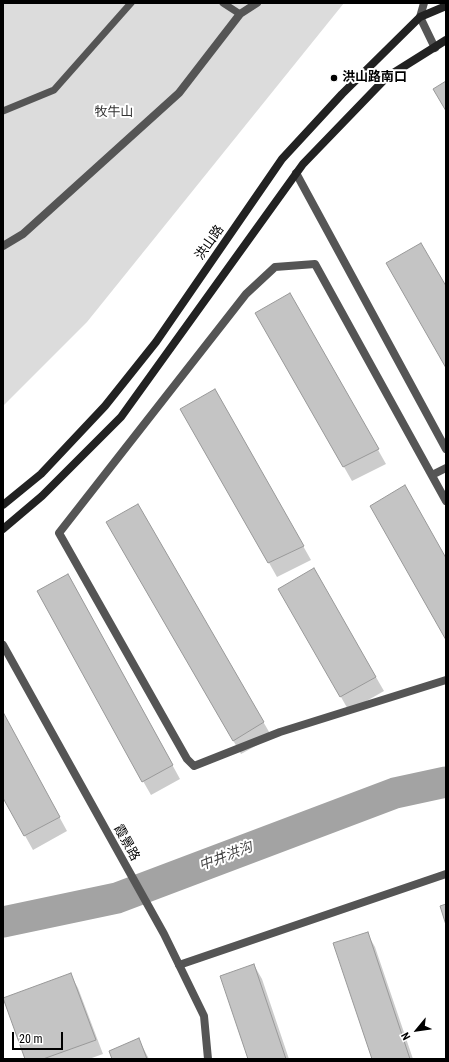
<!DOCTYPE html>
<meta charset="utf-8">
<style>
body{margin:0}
#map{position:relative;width:449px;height:1062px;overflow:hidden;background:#fff;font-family:"Roboto Condensed",sans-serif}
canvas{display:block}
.frame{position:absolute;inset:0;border:4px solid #000;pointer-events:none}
.north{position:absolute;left:397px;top:1010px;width:40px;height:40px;-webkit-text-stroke:3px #fff;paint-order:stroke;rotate:241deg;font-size:11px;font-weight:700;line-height:16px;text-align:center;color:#000}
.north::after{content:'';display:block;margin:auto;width:14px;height:18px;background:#000;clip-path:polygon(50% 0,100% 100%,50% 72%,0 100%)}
.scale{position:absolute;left:12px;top:1032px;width:51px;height:18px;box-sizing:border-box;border:2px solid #000;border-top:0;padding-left:5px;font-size:12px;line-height:14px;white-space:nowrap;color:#000;-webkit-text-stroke:3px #fff;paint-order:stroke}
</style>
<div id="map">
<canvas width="449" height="1062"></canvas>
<div class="frame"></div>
<div class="north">N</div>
<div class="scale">20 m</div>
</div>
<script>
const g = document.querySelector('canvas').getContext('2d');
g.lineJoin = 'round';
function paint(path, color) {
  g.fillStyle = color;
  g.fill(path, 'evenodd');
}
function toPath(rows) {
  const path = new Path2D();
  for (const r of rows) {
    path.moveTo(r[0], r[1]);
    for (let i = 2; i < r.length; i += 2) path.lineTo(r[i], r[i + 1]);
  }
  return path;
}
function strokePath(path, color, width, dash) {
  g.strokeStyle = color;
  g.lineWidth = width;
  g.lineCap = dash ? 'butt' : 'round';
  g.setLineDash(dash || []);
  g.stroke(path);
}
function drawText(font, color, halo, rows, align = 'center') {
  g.font = font + ' "Roboto Condensed","Noto Sans SC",sans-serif';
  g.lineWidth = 4;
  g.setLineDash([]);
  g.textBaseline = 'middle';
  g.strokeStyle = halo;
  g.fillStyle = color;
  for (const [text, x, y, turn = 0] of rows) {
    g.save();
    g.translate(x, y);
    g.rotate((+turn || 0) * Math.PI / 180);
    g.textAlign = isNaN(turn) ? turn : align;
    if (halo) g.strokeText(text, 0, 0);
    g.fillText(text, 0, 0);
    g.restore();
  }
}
const green = toPath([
 [3,3,344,3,87,322,3,406]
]);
const shadow = toPath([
 [290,294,386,464,352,481,256,313],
 [215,390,311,560,277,577,182,409],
 [138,505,272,737,241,754,107,523],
 [314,570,384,691,349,711,279,589],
 [76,589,180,779,151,795,143,781],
 [3,714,67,831,33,850,3,796],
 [367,933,375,947,413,1059,373,1059],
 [254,965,262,979,289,1059,249,1059],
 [70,974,78,988,103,1054,89,1059,26,1059],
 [139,1040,149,1059,113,1059]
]);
const river = toPath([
 [3,922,117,898,395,793,446,782]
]);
const building = toPath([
 [446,81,446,111,433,89,446,81],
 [421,243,446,286,446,368,386,263,421,243],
 [290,293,379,449,343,467,255,313,290,293],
 [215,389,304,546,268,563,180,409,215,389],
 [405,485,446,558,446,640,370,506,405,485],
 [138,504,264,722,233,741,106,522,138,504],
 [314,568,376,677,340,697,278,589,314,568],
 [68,574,173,765,142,782,37,591,68,574],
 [3,712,60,817,24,836,3,798,3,712],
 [446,904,446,925,440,906,446,904],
 [368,932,410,1059,372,1059,333,943,368,932],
 [254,964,286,1059,248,1059,220,976,254,964],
 [71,973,96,1040,43,1059,25,1059,3,998,71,973],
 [139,1038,147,1059,112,1059,109,1051,139,1038]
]);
const service = toPath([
 [223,3,240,14],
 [3,111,54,90,131,3]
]);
const minor = toPath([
 [296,173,446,449],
 [3,246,23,234,179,93,240,14,257,3],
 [432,475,446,468],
 [446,501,315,264,275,267,246,294,59,533,187,759,194,766,280,732,446,680],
 [179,965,446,874]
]);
const tertiary = toPath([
 [424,3,420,17,435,48],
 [3,645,164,934,204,1016,208,1059]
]);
const secondary = toPath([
 [3,505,41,474,105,406,156,342,282,159,342,94,420,17,446,6],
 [3,529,42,496,121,417,303,164,387,77,446,40]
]);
const markers = [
 [334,78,4,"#000"]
];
const poiNames = [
 ["洪山路南口",342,78]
];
const parkNames = [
 ["牧牛山",114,113]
];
const streetNames = [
 ["洪山路",210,243,-55],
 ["霞景路",126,843,61]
];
const waterNames = [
 ["中井洪沟",226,857,-21]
];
paint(green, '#dcdcdc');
paint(shadow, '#0003');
strokePath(river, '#a3a3a3', 31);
paint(building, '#c4c4c4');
strokePath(building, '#999', 1);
strokePath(service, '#555', 7);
strokePath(minor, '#555', 8);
strokePath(tertiary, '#555', 8);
strokePath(secondary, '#222', 8);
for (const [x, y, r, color] of markers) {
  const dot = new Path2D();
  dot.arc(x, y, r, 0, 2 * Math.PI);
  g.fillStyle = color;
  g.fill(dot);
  strokePath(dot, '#fff', 1.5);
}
drawText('bold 13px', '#000', '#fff', poiNames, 'left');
drawText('13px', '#333', '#fff', parkNames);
drawText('13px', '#000', '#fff', streetNames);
drawText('italic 14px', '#444', '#fff', waterNames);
</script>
